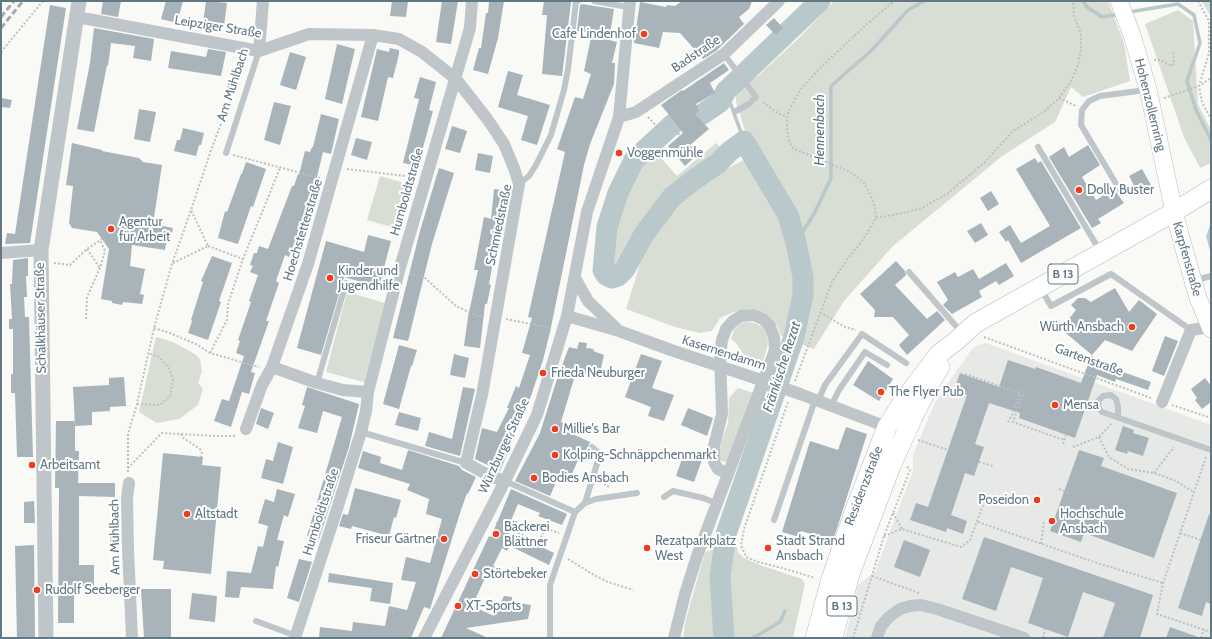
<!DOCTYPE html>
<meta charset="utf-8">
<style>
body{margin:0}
#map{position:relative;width:1212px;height:639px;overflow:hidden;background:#f9f9f6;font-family:Cabin,sans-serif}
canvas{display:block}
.frame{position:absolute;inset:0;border:2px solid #627884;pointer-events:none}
</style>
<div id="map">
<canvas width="1212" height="639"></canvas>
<div class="frame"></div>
</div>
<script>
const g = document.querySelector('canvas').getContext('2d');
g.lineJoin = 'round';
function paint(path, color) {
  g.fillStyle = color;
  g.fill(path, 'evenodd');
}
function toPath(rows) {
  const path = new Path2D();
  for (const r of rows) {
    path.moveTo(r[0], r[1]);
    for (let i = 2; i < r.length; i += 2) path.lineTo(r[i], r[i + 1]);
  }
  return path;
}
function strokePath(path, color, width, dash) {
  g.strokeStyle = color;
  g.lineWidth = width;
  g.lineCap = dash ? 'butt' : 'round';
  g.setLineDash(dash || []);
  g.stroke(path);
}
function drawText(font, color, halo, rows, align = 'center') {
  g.font = font + ' Cabin,sans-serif';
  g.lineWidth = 4;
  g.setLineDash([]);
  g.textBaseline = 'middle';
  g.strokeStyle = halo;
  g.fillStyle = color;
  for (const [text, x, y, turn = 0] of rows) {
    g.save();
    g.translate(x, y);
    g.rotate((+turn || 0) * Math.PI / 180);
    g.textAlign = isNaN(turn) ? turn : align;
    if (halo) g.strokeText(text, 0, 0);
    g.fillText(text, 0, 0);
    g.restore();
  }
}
const built = toPath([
 [986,343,1211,425,1211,638,845,638,858,585,875,572,913,470,913,455,935,402,969,353,977,345]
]);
const green = toPath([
 [834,1,1108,1,1124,43,1130,81,1083,97,1071,87,1055,122,1001,157,892,247,844,301,814,349,781,336,777,325,765,313,749,309,734,312,720,318,712,331,700,333,675,327,626,309,643,254,675,203,696,184,756,154,748,140,736,102,736,89,758,76,800,37],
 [1201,1,1211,1,1211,17,1204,5],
 [1178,10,1193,21,1198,104,1211,130,1211,163,1200,168,1184,137,1145,24],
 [716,143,724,151,674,187,659,200,622,262,615,266,610,262,611,232,639,163,653,149,677,176],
 [380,176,408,184,395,228,367,220],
 [347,292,385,303,364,382,326,372],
 [746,322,755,323,764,328,767,333,768,344,762,365,747,359,736,343,731,339,734,330,739,324],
 [156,337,173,342,195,354,200,359,202,371,198,383,203,389,198,405,179,419,157,423,139,412],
 [738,388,754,393,727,461,724,462,720,460,719,457,721,442,728,423,729,398],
 [736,543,738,552,744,558,760,565,802,579,805,584,793,638,683,638,686,619,705,552]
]);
const stream = toPath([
 [1083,1,1087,7,1102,17,1119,14],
 [1129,12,1178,4,1194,15,1200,43,1187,81,1196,110,1211,140],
 [726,91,744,141],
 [1211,228,1208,236,1211,248],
 [796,243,815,212,831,178,831,86,872,50,908,10,924,1],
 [753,638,780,622,785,611]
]);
const river = toPath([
 [701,115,720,102,726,91,820,1],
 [673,124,634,160,618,193,607,227,603,270,606,275,612,278,618,276,625,269,644,234,672,197,695,179,717,164,730,151,744,141,788,215,796,243,803,277,803,295,794,337,726,534,720,577,724,638]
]);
const building = toPath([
 [103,1,121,1,118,17,101,14],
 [166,1,183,1,177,23,161,19],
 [206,1,227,3,224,26,203,23],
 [392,1,408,1,406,17,390,16],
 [442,1,458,1,451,44,436,42],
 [489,1,504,1,498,38,488,74,473,70,479,48,481,48,486,13,488,13],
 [544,1,571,2,562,76,542,74,547,15,542,15],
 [682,1,752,1,749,9,739,17,744,24,716,51,703,59,680,33,663,32,659,48,634,43,640,2,666,7,667,5,675,6],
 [582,4,614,9,609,40,617,42,612,63,615,63,614,84,590,144,584,165,550,332,543,360,531,396,500,471,475,459,482,428,497,432,509,408,507,408,516,386,519,388,530,355,522,353,532,318,528,317,565,152,557,149,575,97,583,99,591,74,584,71,592,33,577,31,580,5],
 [50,5,66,8,30,243,5,244,7,233,15,234],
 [774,18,783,28,776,35,766,25],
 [94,28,154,39,151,61,133,58,135,46,111,43,108,66,107,65,94,132,77,129,90,63],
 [337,44,355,49,342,104,325,99],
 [390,48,399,50,399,54,393,78,388,77,378,121,361,117,377,49,389,52],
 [208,49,226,52,221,76,168,68,171,51,206,57],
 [290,52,306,57,296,90,280,85],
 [724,63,729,70,710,83,715,93,696,104,699,111,695,114,709,129,690,145,698,154,685,166,668,146,683,133,661,105,682,90,683,91],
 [508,71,523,75,517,95,550,105,537,145,521,140,528,116,498,107],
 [420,77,436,82,429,110,433,111,418,166,403,163,419,99,414,98],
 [1,98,12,100,10,108,1,107],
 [274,102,291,106,280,145,264,140],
 [139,109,156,112,150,142,134,139],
 [321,114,339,119,331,154,323,152,316,181,318,181,305,219,303,219,289,257,285,255,276,281,279,283,266,321,269,321,251,372,255,373,249,394,242,392,231,427,214,421,222,399,229,401,244,356,236,353,240,341,238,340,251,302,249,301,258,275,250,272,253,266,250,265,254,253,257,253,259,246,268,249,292,186,294,186,298,174,299,175,305,151,310,152,312,147,313,147],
 [452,126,467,131,460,153,445,149],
 [183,128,204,133,201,145,199,145,196,156,174,151,177,140,180,140],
 [356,138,372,142,367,160,351,155],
 [72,143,102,150,102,151,139,158,143,162,162,165,153,224,173,228,171,238,167,237,165,250,132,245,130,266,145,269,140,294,144,295,142,304,123,302,122,305,112,303,112,301,101,299,109,249,97,232,72,228,69,223,73,186,66,185],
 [1088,145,1100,165,1082,177,1096,200,1114,189,1124,203,1098,219,1101,223,1092,228,1049,157,1064,147,1069,157],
 [478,153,493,156,490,173,475,170],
 [1035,158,1038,163,1041,161,1081,228,1021,263,1008,240,1006,242,999,232,1010,225,1021,243,1050,226,1016,169],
 [246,162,266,169,253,207,251,206,238,244,218,238,225,211,227,212,241,174,242,174],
 [439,168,454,173,432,244,408,341,393,338,420,231],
 [1142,169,1151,185,1138,193,1129,176],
 [494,189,510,191,506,213,502,213,489,284,491,285,489,294,487,304,485,304,480,348,464,346,468,317,478,270,474,270,484,217,491,219],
 [991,191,999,204,988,211,980,198],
 [981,223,988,235,975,243,967,231],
 [368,235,391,241,379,287,344,277,321,355,297,348,326,241,364,252],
 [212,256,232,263,219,301,221,302,208,340,188,333,192,321,191,320,203,282,201,281],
 [28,258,28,276,26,276,27,297,24,297,25,317,29,317,33,457,17,457,15,393,11,393,11,374,13,374,13,329,9,329,9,319,12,319,10,284,12,284,13,260],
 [896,261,905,271,906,275,895,285,927,319,937,311,945,320,907,355,899,345,909,335,893,317,874,317,875,310,860,294],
 [1006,263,1014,276,999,285,996,281,979,291,982,297,952,314,943,305,948,300,937,282,955,272,958,277,973,269,979,279],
 [1115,288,1129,312,1139,300,1157,314,1132,351,1105,340,1092,355,1061,329,1076,310,1071,305,1078,298,1085,298,1091,302],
 [1165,336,1178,341,1164,376,1152,371],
 [579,342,587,343,586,348,594,349,593,351,604,355,599,377,576,372,561,422,570,426,568,432,590,442,585,453,582,451,571,476,561,471,550,496,515,481,540,433,557,379,569,347,577,349],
 [399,345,417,350,412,366,411,366,399,409,383,404],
 [454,354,469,358,465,378,450,375],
 [641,354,662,361,652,388,674,395,664,421,648,416,651,407,625,397],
 [1091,356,1121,367,1120,371,1151,382,1148,390,1116,379,1115,382,1097,375,1075,438,1019,418,1020,413,989,403,975,444,984,447,974,476,965,473,951,515,967,521,963,534,947,528,946,532,910,520,916,503,928,507,967,395,954,390,960,373,999,387,1008,360,1035,369,1036,367,1081,383],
 [868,361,893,379,879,401,853,385],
 [124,377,126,406,110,407,110,411,92,412,92,425,75,426,73,387,109,385,109,378],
 [1205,378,1211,386,1211,402,1202,409,1195,400,1197,398,1191,389],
 [307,387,359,404,349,447,319,539,307,536,342,417,323,411,317,433,298,428,305,406,302,405],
 [463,387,475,389,460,456,425,446,429,432,452,439],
 [261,408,274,413,268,429,256,424],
 [688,408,713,418,707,436,681,425],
 [399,412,421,418,418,431,395,425],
 [56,421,75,421,75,451,79,451,78,483,115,483,115,497,79,496,79,565,94,565,94,588,74,588,74,623,58,623,59,488,55,488],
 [1123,426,1134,430,1133,433,1149,438,1143,456,1128,451,1127,454,1115,450],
 [846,427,867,434,833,541,801,531,799,537,782,532,810,441,838,450],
 [278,442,293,447,283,484,261,478,266,459,273,461],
 [408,450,459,466,462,470,476,477,468,494,467,493,461,510,430,609,424,607,411,638,319,638,320,627,352,631,353,622,385,626,389,606,407,610,416,582,401,580,406,557,430,563,442,519,426,514,429,499,407,490,410,484,358,468,363,451,381,457,380,463,402,470],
 [685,450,703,457,694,482,676,476],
 [1079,450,1104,458,1101,466,1177,493,1154,558,1084,533,1081,542,1050,531],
 [163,453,203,457,202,465,221,467,211,574,163,569,164,561,153,560],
 [355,488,401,500,396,518,394,517,389,536,352,526,351,529,339,526,343,514,348,515],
 [277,489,295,494,288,517,284,515,277,540,284,541,278,567,276,566,273,589,241,587,239,598,225,597,227,571,251,573,258,546,263,547,268,526,258,523,265,499,274,502],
 [511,489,567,514,562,525,538,516,540,513,518,504,506,532,522,540,523,538,554,553,549,565,510,546,507,551,502,548,493,566,500,568,495,578,487,574,472,606,494,616,504,596,512,597,512,602,531,605,528,619,466,628,488,638,441,638,489,536,491,537],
 [34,501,35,523,24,523,24,502],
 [1209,514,1211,515,1211,604,1206,602,1202,616,1178,608],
 [984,537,1153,595,1140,638,1103,638,1115,603,1083,592,1068,637,1028,623,1043,578,1011,567,996,611,962,599],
 [904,540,930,550,920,577,894,567],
 [34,545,35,638,17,638,15,546],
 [299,559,312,562,299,602,287,598],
 [329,573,393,583,390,604,370,601,372,588,328,582],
 [141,589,171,589,171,638,144,638],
 [192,593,217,596,215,622,189,619],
 [1170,627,1198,637,1197,638,1166,638]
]);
const path = toPath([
 [1198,1,1209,21,1209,53,1199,86,1202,103,1211,118],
 [1,52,43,1],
 [1154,60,1161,60,1171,66,1174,64,1173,51],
 [1059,98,1076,106],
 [1164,98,1199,86,1211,78],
 [763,102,776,112,787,117],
 [648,117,659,129,668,121,669,122,680,136],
 [233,155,320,178],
 [347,169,414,177],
 [876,218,903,213,922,208,947,194,984,163,1013,131,1044,112,1059,98,1071,81,1078,65,1081,48,1081,34,1074,16,1073,1],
 [208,246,243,259],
 [87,249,100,268],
 [54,263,70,265,87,249,102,239],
 [173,263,208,246,191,210],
 [409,274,425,278,456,306,477,316,484,316],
 [820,312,845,327,856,330],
 [86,319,87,297,100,268,105,251,100,240],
 [506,319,551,328],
 [154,328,170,333,196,344,210,353,259,367],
 [984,337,1151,398],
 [210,353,227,320,228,304,243,259,280,168],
 [965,374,1020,393,1012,415,1007,424],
 [795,381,832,282,846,261,862,241,876,218,875,207,870,194,864,183,857,177,848,171,799,151,793,148,789,141,787,128,787,117,789,110,801,89,821,67,866,25,894,1],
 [1024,391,1013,422,1064,440],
 [788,402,744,529,741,545,746,557,758,562,782,568,815,578],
 [137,404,160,405,170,396,173,380,169,368,159,357,148,353],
 [1172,405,1211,418],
 [181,434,182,437,200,449,202,453,201,457],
 [1099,437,1109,457,1128,469,1154,473,1174,480,1194,492],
 [918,440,948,450],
 [1063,444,1066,435],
 [1073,447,1099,437,1112,423],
 [1206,457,1163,583,1157,614,1211,632],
 [979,462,993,466],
 [128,468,162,433,215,436,233,436,237,435],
 [128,472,128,434,137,404,154,328,172,264,191,210,211,150,245,61],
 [1154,473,1174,447],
 [601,481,610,488],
 [1059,489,1069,493],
 [893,513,902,529],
 [978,522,1094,562,1163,583],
 [496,523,539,542,545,528,559,533],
 [1180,533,1201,540],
 [884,536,902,529,961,547,970,540,985,500],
 [1041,544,1044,521],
 [568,559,594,575,608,582,633,590],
 [872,576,919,593],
 [853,638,884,536,910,470,907,466],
 [1043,638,1045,629],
 [1201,638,1204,629]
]);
const service = toPath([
 [594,1,628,7],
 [724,54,756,97,749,104,736,111],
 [1038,147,1100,251],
 [226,153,259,51],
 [519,184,529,176,536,165,551,135,564,90,568,69,576,2,578,1],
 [1121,192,1081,125,1082,110,1089,101,1100,96,1146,90],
 [909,272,962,333],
 [1193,281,1211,276],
 [1041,289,1051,306,1111,274,1191,330],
 [317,383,346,283],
 [818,401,825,385,862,334,906,363],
 [831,406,839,390,865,352,887,365],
 [1118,417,1118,407,1116,399,1111,395,1103,396,1098,401,1099,409,1102,412,1211,450],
 [361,432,466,463],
 [505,481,575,512,550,585,550,638],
 [664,497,673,491,703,498,716,503],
 [585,503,600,454,592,447],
 [575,512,585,503,596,499,637,493],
 [774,520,815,400],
 [256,621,296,636]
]);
const minor = toPath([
 [77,18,88,19,259,51,309,34,373,35,399,39,422,52,456,79,488,120,504,144,514,168,519,184,482,395,466,463,490,476,505,481],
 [259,51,263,1],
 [619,117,636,112,724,54,779,1],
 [1,253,41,250],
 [575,278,588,301,616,328],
 [567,316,619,331,671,350,755,378],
 [272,367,317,383,343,390,368,392],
 [800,394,887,427],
 [1162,402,1191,330,1210,327],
 [246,429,262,385,272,367,308,264,373,35],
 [129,483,127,498,128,549,132,638],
 [295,638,338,506,361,432,366,411,368,392,399,271,470,28,472,1],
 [424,638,505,481,537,415,567,316,587,212,619,117,630,1],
 [674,638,685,594,697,556,775,350,774,337,770,326,763,319,753,315,741,316,733,321,726,329,722,340,720,356,722,414,714,446,714,462,718,469,727,473],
 [877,638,881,626,889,617,900,609,910,606,921,605,937,609,1024,638]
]);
const tertiary = toPath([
 [46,638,41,250,79,1]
]);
const secondary = toPath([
 [1119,1,1132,35,1148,89,1174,212,1184,249,1198,298,1211,329]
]);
const primary = toPath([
 [815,638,831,579,857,504,887,427,903,401,939,354,956,341,976,323,1174,212,1211,189],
 [833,638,850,574,891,466,913,417,933,378,940,367]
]);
const rail = toPath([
 [1,17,14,1],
 [1,28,23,1]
]);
const minorBridge = toPath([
 [755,378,800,394]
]);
const markers = [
 [644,34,4,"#f03b1f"],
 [619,153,4,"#f03b1f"],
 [1079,190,4,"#f03b1f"],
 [111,229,4,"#f03b1f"],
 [330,278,4,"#f03b1f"],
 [1132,327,4,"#f03b1f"],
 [543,373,4,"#f03b1f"],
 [881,392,4,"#f03b1f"],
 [1055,405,4,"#f03b1f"],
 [555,429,4,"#f03b1f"],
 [555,455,4,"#f03b1f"],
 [32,465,4,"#f03b1f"],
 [534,478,4,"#f03b1f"],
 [1037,500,4,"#f03b1f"],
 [187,514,4,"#f03b1f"],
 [1052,521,4,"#f03b1f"],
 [496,534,4,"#f03b1f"],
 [444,539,4,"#f03b1f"],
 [647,548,4,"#f03b1f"],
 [768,548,4,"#f03b1f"],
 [475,574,4,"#f03b1f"],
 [37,590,4,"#f03b1f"],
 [458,606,4,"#f03b1f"]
];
const shields = [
 [1063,274,30],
 [842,606,30]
];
const shieldNames = [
 ["B 13",1063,274],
 ["B 13",842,606]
];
const streetNames = [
 ["Leipziger Straße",218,27,9],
 ["Badstraße",696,54,-34],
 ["Am Mühlbach",233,85,-72],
 ["Hohenzollernring",1150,105,76],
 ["Humboldtstraße",407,192,-74],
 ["Schmiedstraße",499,225,-78],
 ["Hoechstetterstraße",303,230,-73],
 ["Karpfenstraße",1187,259,74],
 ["Schalkhäuser Straße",41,318,-91],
 ["Kasernendamm",724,353,18],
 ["Gartenstraße",1089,360,20],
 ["Würzburger Straße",504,446,-65],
 ["Residenzstraße",864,486,-69],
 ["Humboldtstraße",321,512,-72],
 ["Am Mühlbach",115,537,-91]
];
const poiNames = [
 ["Cafe Lindenhof",636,34,"right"],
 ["Voggenmühle",627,153],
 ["Dolly Buster",1087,190],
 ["Agentur",119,222],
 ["für Arbeit",119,237],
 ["Kinder und",338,271],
 ["Jugendhilfe",338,286],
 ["Würth Ansbach",1124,327,"right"],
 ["Frieda Neuburger",551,373],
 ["The Flyer Pub",889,392],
 ["Mensa",1063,405],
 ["Millie's Bar",563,429],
 ["Kolping-Schnäppchenmarkt",563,455],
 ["Arbeitsamt",40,465],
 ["Bodies Ansbach",542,478],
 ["Poseidon",1029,500,"right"],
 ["Altstadt",195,514],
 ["Hochschule",1060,514],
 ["Ansbach",1060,529],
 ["Bäckerei",504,527],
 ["Blättner",504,542],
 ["Friseur Gärtner",436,539,"right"],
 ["Rezatparkplatz",655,541],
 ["West",655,556],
 ["Stadt Strand",776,541],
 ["Ansbach",776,556],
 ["Störtebeker",483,574],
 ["Rudolf Seeberger",45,590],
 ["XT-Sports",466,606]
];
const waterNames = [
 ["Hennenbach",820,130,-90],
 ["Fränkische Rezat",782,367,-72]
];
paint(built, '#e7e9e7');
paint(green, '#d9ded5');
strokePath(stream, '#b8c8cb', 3.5);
strokePath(river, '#b8c8cb', 21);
paint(building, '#a8b4b9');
strokePath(secondary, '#b2babe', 18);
strokePath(primary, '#b3babe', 20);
strokePath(path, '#bcc0c3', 2, [2, 2]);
strokePath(service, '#bfc6c9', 6);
strokePath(minor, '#bfc6c9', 12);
strokePath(tertiary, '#bfc6c9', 15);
strokePath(secondary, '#fff', 17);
strokePath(primary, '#fff', 19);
strokePath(rail, '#a1aab0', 3, [6, 3]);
strokePath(minorBridge, '#bfc6c9', 12);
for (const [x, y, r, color] of markers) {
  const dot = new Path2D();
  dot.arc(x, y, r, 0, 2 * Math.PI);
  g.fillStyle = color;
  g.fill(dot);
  strokePath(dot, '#fff', 1.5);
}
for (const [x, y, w] of shields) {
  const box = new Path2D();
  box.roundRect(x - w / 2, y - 10, w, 20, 3);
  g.fillStyle = '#fff';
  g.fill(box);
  strokePath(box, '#627884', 1);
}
drawText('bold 12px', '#627884', null, shieldNames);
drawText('13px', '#627884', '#fff', streetNames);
drawText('13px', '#627884', '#fff', poiNames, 'left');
drawText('italic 14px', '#5d787e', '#fff', waterNames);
</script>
